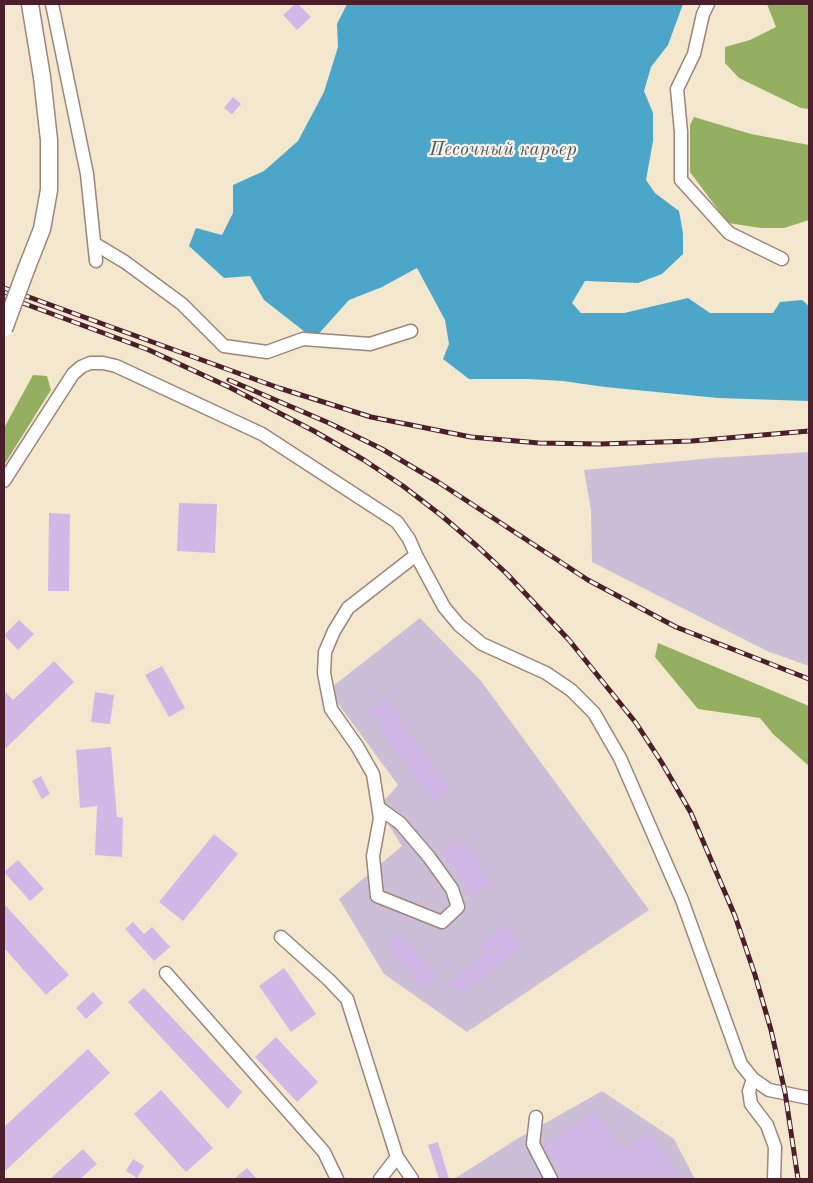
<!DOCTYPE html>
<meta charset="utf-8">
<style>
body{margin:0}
#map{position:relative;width:813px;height:1183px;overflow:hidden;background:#f3e8cd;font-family:"Old Standard TT",serif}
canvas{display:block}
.frame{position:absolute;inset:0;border:5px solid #4a1f2b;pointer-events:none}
</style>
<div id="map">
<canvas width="813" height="1183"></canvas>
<div class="frame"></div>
</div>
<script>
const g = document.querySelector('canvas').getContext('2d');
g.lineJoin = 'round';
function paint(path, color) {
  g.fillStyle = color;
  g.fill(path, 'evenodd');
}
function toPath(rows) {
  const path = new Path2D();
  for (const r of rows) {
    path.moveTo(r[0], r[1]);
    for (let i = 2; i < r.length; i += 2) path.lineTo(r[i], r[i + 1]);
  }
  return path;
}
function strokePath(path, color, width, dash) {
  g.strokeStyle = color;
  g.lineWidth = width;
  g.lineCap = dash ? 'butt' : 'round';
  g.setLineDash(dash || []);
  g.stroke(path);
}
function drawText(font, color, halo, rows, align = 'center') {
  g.font = font + ' "Old Standard TT",serif';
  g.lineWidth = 4.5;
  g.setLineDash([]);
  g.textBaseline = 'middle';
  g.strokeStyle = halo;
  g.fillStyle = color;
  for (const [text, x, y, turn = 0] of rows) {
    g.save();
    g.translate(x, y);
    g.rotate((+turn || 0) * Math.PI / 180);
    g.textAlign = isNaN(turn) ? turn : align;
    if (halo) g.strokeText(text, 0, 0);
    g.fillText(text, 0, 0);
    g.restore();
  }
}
const industrial = toPath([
 [809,452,809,666,767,651,592,562,591,510,584,470,713,458],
 [420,618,481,681,649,910,467,1032,384,974,339,899,402,846,378,808,398,785,328,690],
 [602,1091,674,1139,695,1179,454,1179,517,1139]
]);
const forest = toPath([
 [767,4,809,4,809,109,801,108,739,78,725,63,725,47,750,40,776,27],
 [694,117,751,134,809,145,809,220,784,228,761,228,728,223,690,172,690,125],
 [33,375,47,376,51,390,4,465,4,428],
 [658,643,809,706,809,766,773,734,760,718,698,709,655,657]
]);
const water = toPath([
 [347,4,683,4,668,45,651,67,644,91,653,113,653,141,646,180,655,193,679,211,683,233,683,254,662,274,638,283,585,281,572,303,581,313,624,313,688,298,710,313,773,313,780,302,802,300,809,306,809,401,718,398,605,387,563,381,528,379,469,379,443,359,449,344,445,320,417,268,382,287,349,300,314,339,264,300,250,276,224,278,189,246,196,228,222,235,233,213,233,185,264,171,298,141,324,92,338,47,337,24]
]);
const building = toPath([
 [295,4,298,4,311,17,297,30,283,15],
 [233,97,241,104,232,114,224,108],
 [179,503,217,504,215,553,177,551],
 [49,513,70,514,69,591,48,591],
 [19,620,34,634,18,650,4,635],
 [54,661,74,682,4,750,4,690,13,700],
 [162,666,185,708,169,717,145,675],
 [95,692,114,695,110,724,91,722],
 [384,697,451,790,433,802,367,710],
 [111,747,117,817,123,818,122,857,95,855,97,806,80,808,76,750],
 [41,776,50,794,42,799,32,781],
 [214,834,238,854,183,921,159,902],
 [462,838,493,882,472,897,441,852],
 [18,860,44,889,30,901,4,872],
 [4,904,69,975,46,995,4,948],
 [133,922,144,934,152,927,170,947,154,961,125,929],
 [505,923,524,946,460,996,449,982,485,953,478,945],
 [399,932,436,976,421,988,385,944],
 [284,968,316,1014,291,1032,259,986],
 [144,988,242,1092,228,1109,128,1002],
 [93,992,103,1003,86,1019,76,1008],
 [276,1037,318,1082,297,1102,255,1057],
 [88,1049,110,1073,4,1172,4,1127],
 [161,1090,213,1148,186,1172,134,1114],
 [596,1112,622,1150,648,1132,682,1179,566,1179,544,1147],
 [438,1142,449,1179,439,1179,428,1145],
 [83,1149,97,1164,80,1179,50,1179],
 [133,1159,144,1166,137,1178,126,1171],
 [247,1168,257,1179,234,1179]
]);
const minor = toPath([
 [52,4,87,174,96,261],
 [708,4,703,14,694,54,677,89,681,132,681,180,729,233,782,259],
 [95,244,125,262,182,304,224,346,267,352,303,339,370,344,411,331],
 [4,481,73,374,81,367,90,363,103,363,116,366,262,434,397,522,409,539,416,555,444,607,459,625,482,644,546,673,571,690,594,713,620,758,682,900,741,1064,753,1079,769,1090,809,1098],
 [379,808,400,823,429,857,452,889,458,907,442,922,377,896,373,856,380,818,373,774,357,746,331,709,324,673,325,652,334,631,348,608,416,555],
 [281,937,329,980,347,999,397,1157,380,1179],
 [166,973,324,1152,337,1179],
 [753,1079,749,1091,751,1104,767,1125,775,1147,774,1179],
 [536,1117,533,1144,551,1179],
 [397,1157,412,1179]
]);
const major = toPath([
 [27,267,42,229,49,190,49,140,42,77,30,4]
]);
const rail = toPath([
 [4,288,279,388,371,417,471,437,539,443,600,444,692,441,809,431],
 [4,296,149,350,229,387,314,431,364,460,403,486,442,516,477,546,507,574,569,640,636,723,662,763,691,813,735,916,755,975,771,1030,785,1092,798,1179],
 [229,380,329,423,382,449,438,482,588,580,676,627,809,679]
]);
const majorBridge = toPath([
 [4,329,27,267]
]);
const waterNames = [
 ["Песочный карьер",503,150]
];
paint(industrial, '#cabfd6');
paint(forest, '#95af61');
paint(water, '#4ba6c9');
paint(building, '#d2b8e7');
strokePath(minor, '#9e847c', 15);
strokePath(major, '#9e847c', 19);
strokePath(minor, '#fff', 12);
strokePath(major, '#fff', 16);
strokePath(rail, '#4a1f2b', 5);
strokePath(rail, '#fcf5e5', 3, [9]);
strokePath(majorBridge, '#9e847c', 19, []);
strokePath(majorBridge, '#fff', 16);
drawText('italic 19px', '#4a556a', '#fcf5e5', waterNames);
</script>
